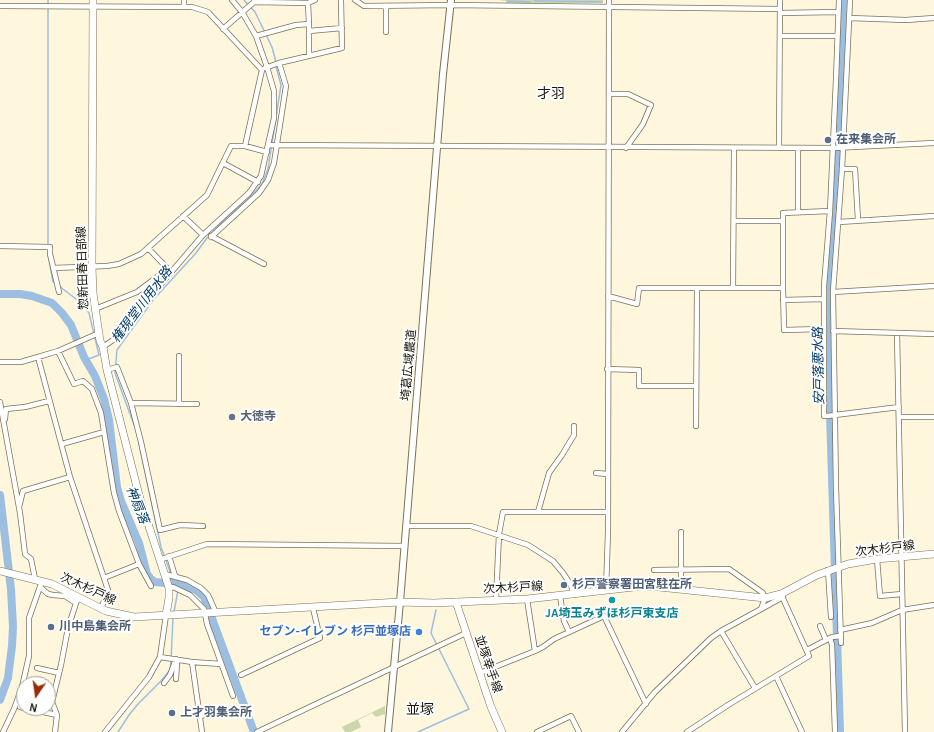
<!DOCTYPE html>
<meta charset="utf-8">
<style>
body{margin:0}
#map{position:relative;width:934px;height:732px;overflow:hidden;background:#fef6dd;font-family:Karla,sans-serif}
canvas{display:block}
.north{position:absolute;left:16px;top:676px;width:40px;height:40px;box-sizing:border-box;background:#fff;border:1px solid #a2a19d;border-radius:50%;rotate:193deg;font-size:11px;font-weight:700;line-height:16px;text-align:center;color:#171409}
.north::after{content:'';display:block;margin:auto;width:14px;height:18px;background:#942e01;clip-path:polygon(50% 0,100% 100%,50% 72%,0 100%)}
</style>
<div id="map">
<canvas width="934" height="732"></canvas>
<div class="north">N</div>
</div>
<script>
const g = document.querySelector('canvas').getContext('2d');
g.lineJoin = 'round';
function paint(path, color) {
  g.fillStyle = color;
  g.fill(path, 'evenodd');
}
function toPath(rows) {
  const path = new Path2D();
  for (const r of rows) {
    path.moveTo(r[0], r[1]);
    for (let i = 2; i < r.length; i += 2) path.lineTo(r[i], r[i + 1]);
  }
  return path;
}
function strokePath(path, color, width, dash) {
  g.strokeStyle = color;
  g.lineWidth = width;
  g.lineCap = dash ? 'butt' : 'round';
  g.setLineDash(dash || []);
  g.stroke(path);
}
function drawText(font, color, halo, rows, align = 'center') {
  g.font = font + ' Karla,"Noto Sans JP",sans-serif';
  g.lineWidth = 4;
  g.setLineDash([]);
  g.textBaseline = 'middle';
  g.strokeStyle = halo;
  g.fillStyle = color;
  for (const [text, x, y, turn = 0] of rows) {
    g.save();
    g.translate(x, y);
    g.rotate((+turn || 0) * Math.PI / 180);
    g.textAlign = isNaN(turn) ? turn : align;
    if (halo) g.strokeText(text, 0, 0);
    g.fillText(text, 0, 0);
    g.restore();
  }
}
const green = toPath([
 [499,0,605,0,603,0,603,3,506,3,506,1],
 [385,706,385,714,376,717,372,713,358,720,361,727,351,732,345,732,342,727]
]);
const stream = toPath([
 [244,0,255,12,272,47,276,62],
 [508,1,530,2],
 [535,1,602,2],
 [48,246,48,0],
 [48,254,53,282,56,284],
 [59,286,80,302,89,313,99,355,86,360],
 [134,425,115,373,117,350,153,300,196,253,207,238,227,217,246,201,262,184,268,169,281,85,276,66],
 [139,444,161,547,171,574],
 [172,577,177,586],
 [174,612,178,590],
 [118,732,129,715,138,704,161,681,170,670,171,661,173,617],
 [418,732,469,709,431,633,436,610]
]);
const river = toPath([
 [0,294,20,294,32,296,52,303,62,313,71,325,84,357,95,376,104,399,109,420,117,487,121,501,139,543,147,574,150,578,155,582,165,583,174,582,196,590,204,597,254,732],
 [0,495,11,589,13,627,12,646,8,678,0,700],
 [840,732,829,382,829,279,841,80,843,0]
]);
const minor = toPath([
 [355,0,364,6,451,5,780,9],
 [254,2,308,3],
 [0,6,192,7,208,12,262,70,245,146],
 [386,6,386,32],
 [184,7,184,0],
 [780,13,838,12],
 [849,18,906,20,934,18],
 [309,24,309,56],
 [223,29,254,2,254,0],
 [309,31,342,28],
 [256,36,296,25,309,24,308,3,315,0],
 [780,36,837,36],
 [265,68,279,63,342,48,341,0],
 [609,94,628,94,651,105,643,124,626,148],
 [268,145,833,148,934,143],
 [779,148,780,0],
 [223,163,258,182],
 [842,169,855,169,858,220],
 [798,212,798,148],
 [183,216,203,235],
 [734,221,783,221],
 [839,222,934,216],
 [211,236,264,264],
 [211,237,259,193,268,180,274,163,286,86,279,63],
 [0,246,50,247,50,254,59,292],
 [148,248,169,270],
 [53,268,107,266,119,264,141,254,207,195,231,146,245,146,267,152],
 [733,288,734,148],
 [783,288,784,330,823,329],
 [833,292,934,286],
 [608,296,637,304,639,288,783,288,783,213,830,211,836,79,839,0],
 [783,300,823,299],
 [95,309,137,292,168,269],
 [833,331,934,334],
 [897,333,905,732],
 [103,347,113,340,203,235,249,193,261,176,274,118,274,91,267,67,256,36,242,12,232,0],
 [58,351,74,384,83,381,92,389,101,413,114,493,119,511,139,564,151,586],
 [38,357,70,477,108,590,101,609],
 [0,362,21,362,38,357,58,351,99,333],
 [607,369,639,370,639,386,696,386],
 [107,370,117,367,131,403,197,404],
 [0,402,20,513,25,554,31,559,35,579],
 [131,403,141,442,160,530,180,525,203,526],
 [179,404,179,356],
 [824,416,824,286,830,211],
 [827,416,899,407],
 [899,417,934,417],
 [5,419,6,409,25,407,49,401],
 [696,426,697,288],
 [62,444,104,432],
 [596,473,607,474],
 [19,507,23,491,70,477],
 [538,512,549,473,562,455,574,435,574,426],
 [406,526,471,526,528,545,553,561,563,573,571,585,574,595],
 [169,556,175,576],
 [877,559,880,596,902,594],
 [159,560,207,544,405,546],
 [654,570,729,569,763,593,764,601,761,609],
 [828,570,831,617],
 [165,574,187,580,201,588,208,595,216,613],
 [104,578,139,564],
 [40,587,48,594,53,595,65,596,76,603],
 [169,588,173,587,190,595,204,609,207,624,233,696],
 [681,589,681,532],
 [606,590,608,532,609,0],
 [560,596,564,621,569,632],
 [527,599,535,651],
 [496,600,499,534,503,512,607,512],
 [820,626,826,640],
 [840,630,872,623,902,610,934,605],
 [721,631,755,688],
 [830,638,832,645,835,732],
 [841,643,836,487,833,292,842,169,850,0],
 [807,650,832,637,840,636],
 [160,657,192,662,202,732],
 [176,659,177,663,176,679],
 [192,662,221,664],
 [37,668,59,673],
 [480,673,535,651,543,647,554,639,604,616,646,704],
 [241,675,320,638,313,608],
 [776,676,802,732],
 [164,683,170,675,176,659],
 [22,691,20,707,57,715],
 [200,716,218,712],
 [3,732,14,709,22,687,29,656,29,618,42,581],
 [55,732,57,715,52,702,61,665,68,628,78,597],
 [105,732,149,677,160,657,166,615],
 [257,732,466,633],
 [537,732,571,716,579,732],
 [622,732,655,692,711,638,721,631,783,597],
 [687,732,728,705,809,656,781,594]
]);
const tertiary = toPath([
 [388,732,400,602,443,74,451,0]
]);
const secondary = toPath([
 [93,0,92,267,93,293,100,341,103,347,107,370,140,499,169,588,169,598,166,615],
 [0,571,52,584,106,611,134,617,400,602,434,603,527,599,643,586,659,587,765,598,781,594,817,575,848,564,877,559,934,554],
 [456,602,491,707,502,732]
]);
const markers = [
 [828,140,4,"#5c6f8a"],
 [232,417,4,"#6b7280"],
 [564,585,4,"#5c6f8a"],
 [612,600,4,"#0f9aa8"],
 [51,627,4,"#5c6f8a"],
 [419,632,4,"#3f7fe0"],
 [172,713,4,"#5c6f8a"]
];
const serviceNames = [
 ["在来集会所",836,140],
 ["杉戸警察署田宮駐在所",572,585],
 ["川中島集会所",59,627],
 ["上才羽集会所",180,713]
];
const streetNames = [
 ["惣新田春日部線",83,268,-92],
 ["埼葛広域農道",409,365,-85],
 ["次木杉戸線",885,549,-7],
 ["次木杉戸線",513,588,-3],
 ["次木杉戸線",88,589,25],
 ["並塚幸手線",488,664,71]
];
const worshipNames = [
 ["大徳寺",240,417]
];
const cultureNames = [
 ["JA埼玉みずほ杉戸東支店",612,614]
];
const shopNames = [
 ["セブン-イレブン 杉戸並塚店",411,632]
];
const waterNames = [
 ["権現堂川用水路",142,305,-53],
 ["安戸落悪水路",819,366,-91],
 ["神扇落",137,505,68]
];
const quarterNames = [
 ["才羽",551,94],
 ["並塚",420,710]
];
paint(green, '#cbd6aa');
strokePath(stream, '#9cbfe1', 1.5);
strokePath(river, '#9cbfe1', 8);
strokePath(minor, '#7b7256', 6);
strokePath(tertiary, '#7b7256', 8);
strokePath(secondary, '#7b7256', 8);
strokePath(minor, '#fff', 4.5);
strokePath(tertiary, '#fff', 6);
strokePath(secondary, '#fff', 7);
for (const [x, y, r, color] of markers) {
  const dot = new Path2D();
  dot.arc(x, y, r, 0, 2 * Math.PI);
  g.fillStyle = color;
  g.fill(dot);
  strokePath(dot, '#fff', 1.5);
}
drawText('bold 12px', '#4e5e75', '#fff', serviceNames, 'left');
drawText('12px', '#171409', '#fff', streetNames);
drawText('bold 12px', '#5b616d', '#fff', worshipNames, 'left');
drawText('bold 12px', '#0d838f', '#fff', cultureNames);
drawText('bold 12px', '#366cbe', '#fff', shopNames, 'right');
drawText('italic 13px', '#023b66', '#fff', waterNames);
drawText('14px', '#171409', '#fff', quarterNames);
</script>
